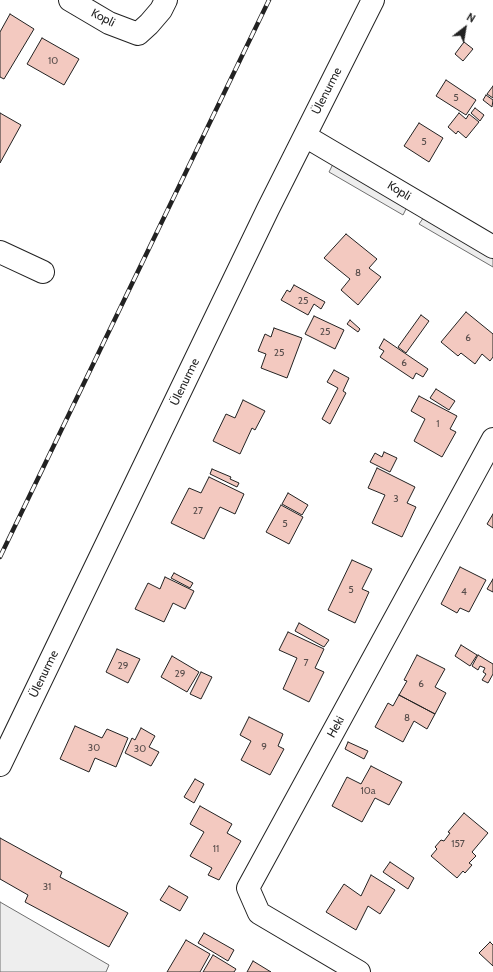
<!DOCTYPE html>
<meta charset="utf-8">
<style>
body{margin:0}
#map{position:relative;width:493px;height:972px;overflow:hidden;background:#fff;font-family:Cabin,sans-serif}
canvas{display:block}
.north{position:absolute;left:445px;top:8px;width:40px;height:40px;-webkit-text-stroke:3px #fff;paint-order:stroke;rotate:31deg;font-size:11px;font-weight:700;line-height:16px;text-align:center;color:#222}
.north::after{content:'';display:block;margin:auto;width:14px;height:18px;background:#222;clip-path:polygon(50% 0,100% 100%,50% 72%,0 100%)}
</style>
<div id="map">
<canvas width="493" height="972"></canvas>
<div class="north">N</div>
</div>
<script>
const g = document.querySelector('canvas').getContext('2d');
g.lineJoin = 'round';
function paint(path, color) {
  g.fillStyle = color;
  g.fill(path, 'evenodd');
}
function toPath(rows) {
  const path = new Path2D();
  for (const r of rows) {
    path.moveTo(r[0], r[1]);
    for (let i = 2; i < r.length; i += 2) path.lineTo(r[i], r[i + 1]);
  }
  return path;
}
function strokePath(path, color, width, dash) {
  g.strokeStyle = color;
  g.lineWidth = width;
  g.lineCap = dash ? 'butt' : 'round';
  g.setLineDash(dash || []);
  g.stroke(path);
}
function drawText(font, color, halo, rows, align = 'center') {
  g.font = font + ' Cabin,sans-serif';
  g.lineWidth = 3;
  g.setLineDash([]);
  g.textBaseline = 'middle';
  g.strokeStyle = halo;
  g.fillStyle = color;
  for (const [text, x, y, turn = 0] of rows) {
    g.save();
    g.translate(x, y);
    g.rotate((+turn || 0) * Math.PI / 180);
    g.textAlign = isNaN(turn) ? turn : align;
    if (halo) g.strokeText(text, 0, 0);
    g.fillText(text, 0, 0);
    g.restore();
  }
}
const green = toPath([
 [0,902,109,965,106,972,0,972,0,902]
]);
const parking = toPath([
 [333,164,407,207,403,215,329,172,333,164],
 [424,217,493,257,493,267,419,224,424,217]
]);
const building = toPath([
 [10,14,34,29,4,79,0,77,0,32,10,14],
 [42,38,79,59,64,85,27,64,42,38],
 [464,42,473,49,463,61,455,54,464,42],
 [446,80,476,100,466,115,436,96,446,80],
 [493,86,493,98,487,94,493,86],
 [486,95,493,100,492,107,483,100,486,95],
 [475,108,484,115,480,121,471,113,475,108],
 [0,113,21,125,0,163,0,113],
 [459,113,466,119,469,114,479,122,466,138,458,131,456,134,448,127,459,113],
 [419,123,443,138,429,162,404,146,419,123],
 [346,234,377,259,369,268,381,277,358,305,341,290,350,279,324,258,346,234],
 [294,285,325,302,321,309,314,304,308,315,281,300,287,290,290,292,294,285],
 [466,312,493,334,493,357,490,361,482,354,475,364,461,353,458,356,441,342,466,312],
 [421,315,429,321,406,353,398,347,421,315],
 [314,316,344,330,335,349,305,334,314,316],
 [350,320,360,329,358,332,347,324,350,320],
 [274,328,302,338,287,378,261,368,266,354,258,351,265,334,271,337,274,328],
 [384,339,428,369,423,377,416,373,413,379,380,357,384,351,379,348,384,339],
 [334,370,349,378,343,391,346,393,330,424,322,419,338,388,327,382,334,370],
 [436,389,455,401,449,410,430,398,436,389],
 [419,396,457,416,450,429,456,432,442,457,414,441,425,419,411,411,419,396],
 [243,400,265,411,255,430,252,428,240,454,213,441,226,414,235,418,243,400],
 [384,452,397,458,390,472,370,462,375,453,382,457,384,452],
 [377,468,415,487,407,503,416,507,402,537,372,523,385,495,368,488,377,468],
 [212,469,231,477,230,479,239,483,237,487,210,474,212,469],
 [209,477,244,494,235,514,220,507,204,539,171,523,189,488,201,493,209,477],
 [288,493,308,505,302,515,282,504,288,493],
 [281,505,303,517,289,544,266,532,281,505],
 [493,514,493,528,487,524,493,514],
 [352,560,372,569,362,589,369,592,355,623,328,610,352,560],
 [460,567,486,580,469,612,460,608,457,613,441,604,460,567],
 [174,573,193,583,190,588,171,578,174,573],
 [165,577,194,591,185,609,173,603,164,622,135,609,148,583,160,589,165,577],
 [493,579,493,592,487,589,493,579],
 [299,623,329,640,324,647,295,631,299,623],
 [288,632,324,649,315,668,324,672,309,702,283,689,297,658,279,650,288,632],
 [461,645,477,655,470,666,455,656,461,645],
 [117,649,140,659,128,683,106,672,117,649],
 [417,655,445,669,435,687,446,693,435,714,399,695,407,681,404,680,417,655],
 [478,655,493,664,493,674,488,683,482,680,486,674,483,672,485,668,480,666,478,670,472,666,478,655],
 [172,656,199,672,187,692,161,677,172,656],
 [201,672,212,677,201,699,190,694,201,672],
 [399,695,435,714,427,729,414,721,403,742,375,727,388,703,393,706,399,695],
 [249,717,283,734,278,746,284,749,270,775,241,760,251,741,240,735,249,717],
 [75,726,102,738,107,729,128,738,116,767,95,758,89,772,60,759,75,726],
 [141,728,155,736,149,747,159,752,151,766,125,753,132,738,135,740,141,728],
 [348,742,368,751,364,759,345,749,348,742],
 [371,766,402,782,389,805,375,798,362,822,332,806,347,777,361,784,371,766],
 [195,779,204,784,194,803,184,797,195,779],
 [200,806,232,824,227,833,241,841,219,880,208,875,212,868,190,856,204,832,190,824,200,806],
 [464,813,488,833,472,852,476,856,469,863,472,865,465,873,463,871,457,878,431,856,437,849,435,847,441,840,444,841,450,833,448,832,464,813],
 [0,838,62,872,60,877,128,913,109,947,25,902,28,895,0,879,0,838],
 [390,862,414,878,408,889,383,872,390,862],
 [371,875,395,890,380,914,368,906,356,930,326,912,344,884,361,896,371,875],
 [169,886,188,897,180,911,160,900,169,886],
 [204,933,234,950,228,961,198,943,204,933],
 [186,940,210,954,200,972,167,972,186,940],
 [490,942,493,945,493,966,479,953,490,942],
 [213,955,236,969,234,972,203,972,213,955],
 [253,961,271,972,247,972,253,961]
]);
const minor = toPath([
 [70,0,109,23,138,34,149,24,161,10,166,0],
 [305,136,493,247],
 [0,252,43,272],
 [0,765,268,209,373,0],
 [359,972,259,913,248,888,493,439]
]);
const rail = toPath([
 [0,557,269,0]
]);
const numberNames = [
 ["10",53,61],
 ["5",456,98],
 ["5",424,142],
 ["8",358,273],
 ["25",303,301],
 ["25",325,332],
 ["6",468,338],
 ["25",279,353],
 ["6",404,363],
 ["1",438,424],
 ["3",396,499],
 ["27",198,511],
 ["5",285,524],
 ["5",351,590],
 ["4",464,592],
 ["7",306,663],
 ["29",123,666],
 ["29",180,674],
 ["6",421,684],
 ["8",407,718],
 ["9",264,747],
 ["30",94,748],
 ["30",140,749],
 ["10a",368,791],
 ["157",458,844],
 ["11",216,849],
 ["31",47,887]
];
const streetNames = [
 ["Kopli",103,18,27],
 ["Ülenurme",327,91,-63],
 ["Kopli",399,191,31],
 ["Ülenurme",185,382,-64],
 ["Ülenurme",44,674,-64],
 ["Heki",336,727,-61]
];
paint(green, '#eee');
strokePath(green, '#6f6f6f', 1);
paint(parking, '#ededed');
strokePath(parking, '#6f6f6f', 1);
paint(building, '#f3c9c0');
strokePath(building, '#222', 1);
strokePath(minor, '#222', 24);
strokePath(minor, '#fff', 22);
strokePath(rail, '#222', 4.5);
strokePath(rail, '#fff', 3, [9]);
drawText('10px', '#564c4a', null, numberNames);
drawText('12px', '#222', '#fff', streetNames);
</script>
